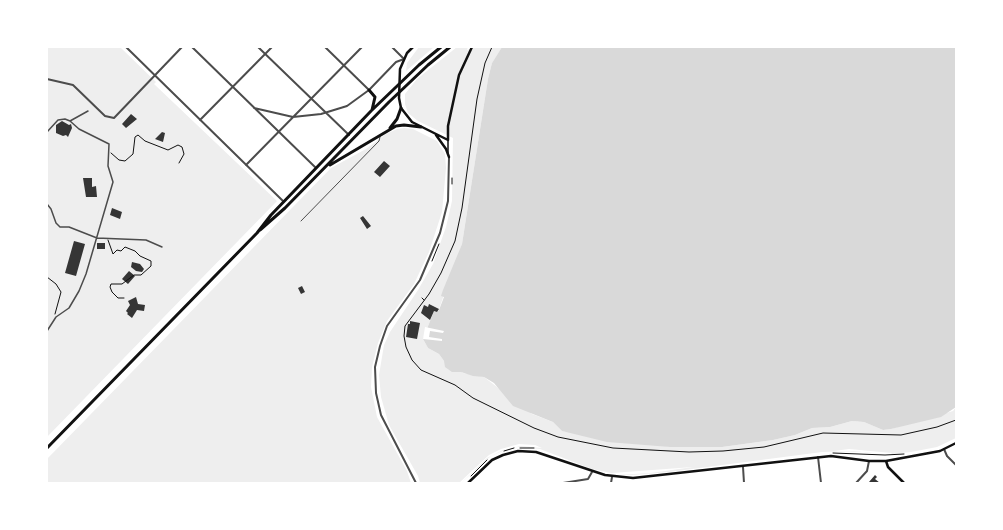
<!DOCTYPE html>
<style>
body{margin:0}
#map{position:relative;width:1003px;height:530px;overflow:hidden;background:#fff;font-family:"IBM Plex Sans",sans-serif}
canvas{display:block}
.frame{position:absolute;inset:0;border:48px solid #fff;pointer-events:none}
</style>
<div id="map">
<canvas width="1003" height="530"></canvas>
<div class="frame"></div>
</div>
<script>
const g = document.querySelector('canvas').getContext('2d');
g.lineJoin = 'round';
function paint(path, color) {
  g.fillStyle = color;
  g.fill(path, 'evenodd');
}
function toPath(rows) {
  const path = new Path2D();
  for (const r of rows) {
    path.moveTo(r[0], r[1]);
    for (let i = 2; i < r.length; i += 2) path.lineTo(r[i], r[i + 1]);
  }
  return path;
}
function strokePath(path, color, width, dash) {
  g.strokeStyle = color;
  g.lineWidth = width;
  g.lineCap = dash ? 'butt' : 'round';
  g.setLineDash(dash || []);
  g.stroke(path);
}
const green = toPath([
 [47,47,120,47,156,82,154,84,277,201,47,437],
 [419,47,434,47,406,71,407,63],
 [457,47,468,47,467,50,476,47,502,47,492,63,488,79,462,244,439,309,437,312,434,311,423,339,428,348,439,354,444,361,463,373,484,377,532,414,553,422,562,431,670,447,722,447,773,440,795,435,812,428,830,427,852,421,864,422,883,430,891,429,953,411,956,407,956,438,937,447,911,452,891,454,892,453,849,449,834,451,866,452,880,454,854,451,822,452,669,472,632,475,618,475,651,473,693,467,612,473,616,474,592,469,540,449,518,447,507,449,491,456,461,483,487,458,503,450,521,446,542,448,535,445,519,444,501,449,489,455,459,483,420,483,418,476,389,425,381,397,379,375,384,345,390,332,418,290,433,264,446,227,452,201,453,138,418,121,408,113,405,104,405,94,417,79],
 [404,128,413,129,437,141,445,154,446,168,442,212,429,252,414,284,387,321,378,343,372,367,371,387,377,417,407,471,411,483,47,483,47,459,331,168,366,149,386,134,397,129]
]);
const water = toPath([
 [502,47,956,47,956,407,941,417,891,429,883,430,864,422,852,421,830,427,812,428,795,435,773,440,722,447,670,447,607,442,562,431,553,422,513,406,494,383,484,377,473,376,461,372,452,372,445,367,444,361,439,354,428,348,423,339,434,311,437,312,439,310,444,297,441,296,443,290,462,244,488,79,492,63]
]);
const pier = toPath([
 [425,327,444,331,443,333,430,331,429,337,442,339,442,341,423,339]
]);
const building = toPath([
 [131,114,137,119,126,128,122,124],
 [62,121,69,125,71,124,72,128,68,137,66,135,63,136,56,133,56,125],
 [162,132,165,133,163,142,155,139],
 [384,161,390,166,380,177,374,172],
 [83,178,92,178,92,187,96,186,97,197,86,197],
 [112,208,122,212,120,219,110,215],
 [363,216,371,226,367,229,360,218],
 [74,241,85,244,76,276,65,273],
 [97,243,105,243,105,249,97,249],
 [132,262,140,264,144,269,142,272,136,271,131,267],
 [129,271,135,276,128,284,122,279],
 [302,286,305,292,301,294,298,288],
 [136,297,138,304,145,305,144,311,137,310,132,318,127,314,128,313,126,311,130,305,128,301],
 [429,304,439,309,437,312,434,311,430,320,421,313,424,305,428,307],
 [410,321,420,323,417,339,406,337,408,324,410,324],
 [875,475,877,477,875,479,880,483,870,483,869,482]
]);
const path = toPath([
 [492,47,485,63,477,99,462,208,455,241,441,273,429,294,405,326,404,336,406,347,412,360,421,370,455,385,473,398,534,428,558,437,613,448,689,452,723,451,764,447,823,433,901,435,937,427,956,420],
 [111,153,119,160,125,161,133,154,135,137,138,135,145,141,168,150,178,145,182,147,184,154,179,163],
 [452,184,452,178],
 [108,240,113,254,117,250,121,251,125,247,135,251,140,256,151,261,151,266,141,275,134,275,122,284,111,284,110,287,112,292,118,298,124,298],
 [432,261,439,244],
 [47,277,56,284,61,292,55,314],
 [422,298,424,300],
 [520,448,534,448],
 [504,451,514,448],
 [833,453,885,455,904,454],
 [471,476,487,460]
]);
const service = toPath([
 [301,221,379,141,380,137]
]);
const pedestrian = toPath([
 [70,121,88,111],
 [47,132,58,120,65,119,70,121,79,129,109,144,108,166,113,182,86,274,79,291,69,308,56,317,47,331],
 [47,204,51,209,56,223,60,227,69,227,97,238,146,240,162,247]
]);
const minor = toPath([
 [126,47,283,201],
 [192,47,316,168],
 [258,47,349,135],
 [392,47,404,59],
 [47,79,73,85,105,116,114,118,182,47],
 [254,108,293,117,321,114,347,106,369,90,325,47],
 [200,120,272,47],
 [246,165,362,47],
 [944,449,947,456,956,465],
 [818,457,821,483],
 [743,467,744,483],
 [563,483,588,479,592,472],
 [611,483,612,477],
 [856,483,867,471,869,461]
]);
const tertiary = toPath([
 [369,90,396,62,404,59],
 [448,140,448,153],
 [416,483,381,415,376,393,375,367,380,346,387,326,420,280,440,233,448,201,449,157]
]);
const secondary = toPath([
 [413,47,407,53,400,69,399,98,401,108,412,122,448,140,448,126,459,75,472,47],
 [436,135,446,149,449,157],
 [886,461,888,467,904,483],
 [468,483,492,460,503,455,518,451,536,452,605,475,633,478,831,456,869,461,886,461,940,451,956,443]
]);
const trunk = toPath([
 [369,90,375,97,372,110],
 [390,128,397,119,401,108],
 [330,165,396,126,404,125,421,127],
 [260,230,285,208,389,102,428,65,450,47],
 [47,448,257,233,271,215,371,111,419,65,441,47]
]);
paint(green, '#eee');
paint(water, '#d9d9d9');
paint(pier, '#fff');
paint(building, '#353535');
strokePath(path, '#111', 1);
strokePath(service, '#4c4c4c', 1);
strokePath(pedestrian, '#4c4c4c', 1.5);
strokePath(minor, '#4c4c4c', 2);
strokePath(tertiary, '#4c4c4c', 2);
strokePath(secondary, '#111', 2.5);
strokePath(trunk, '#111', 3);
</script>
